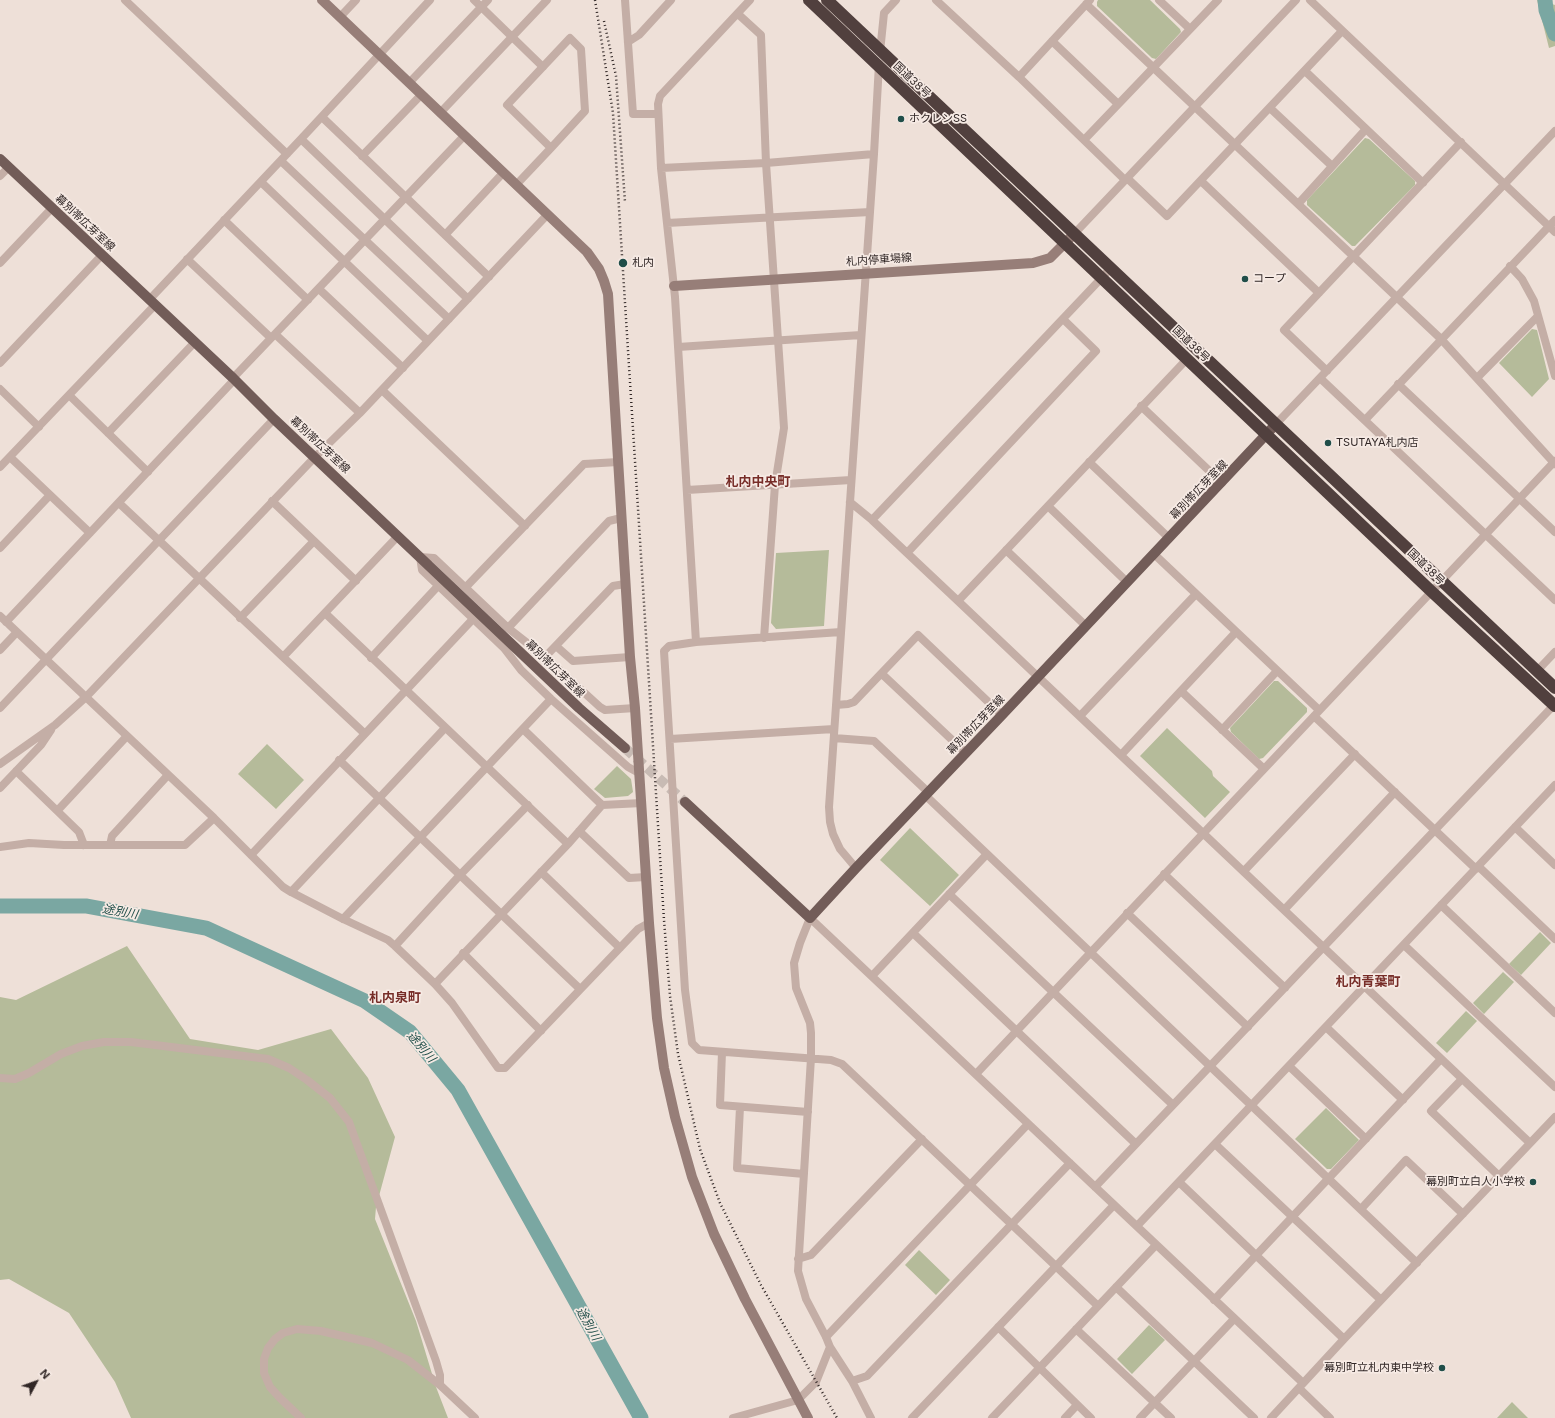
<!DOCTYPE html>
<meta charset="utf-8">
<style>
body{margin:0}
#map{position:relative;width:1555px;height:1418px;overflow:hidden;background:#eee0d8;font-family:Inter,sans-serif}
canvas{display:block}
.north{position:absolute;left:16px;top:1362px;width:40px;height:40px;-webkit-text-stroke:3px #f6eae4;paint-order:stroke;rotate:49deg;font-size:11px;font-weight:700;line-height:16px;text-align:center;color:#312726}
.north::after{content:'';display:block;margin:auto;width:14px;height:18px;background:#312726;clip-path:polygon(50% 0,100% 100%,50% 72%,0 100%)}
</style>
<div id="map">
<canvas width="1555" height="1418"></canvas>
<div class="north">N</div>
</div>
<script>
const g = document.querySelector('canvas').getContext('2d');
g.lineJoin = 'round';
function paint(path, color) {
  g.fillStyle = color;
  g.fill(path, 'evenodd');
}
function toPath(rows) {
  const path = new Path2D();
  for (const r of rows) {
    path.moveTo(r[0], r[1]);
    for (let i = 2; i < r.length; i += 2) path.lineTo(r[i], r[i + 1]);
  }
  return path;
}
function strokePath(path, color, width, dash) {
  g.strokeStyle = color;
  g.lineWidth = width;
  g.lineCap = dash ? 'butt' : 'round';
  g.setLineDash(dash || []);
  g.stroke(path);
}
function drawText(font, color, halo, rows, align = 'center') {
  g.font = font + ' Inter,"Noto Sans JP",sans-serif';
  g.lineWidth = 3.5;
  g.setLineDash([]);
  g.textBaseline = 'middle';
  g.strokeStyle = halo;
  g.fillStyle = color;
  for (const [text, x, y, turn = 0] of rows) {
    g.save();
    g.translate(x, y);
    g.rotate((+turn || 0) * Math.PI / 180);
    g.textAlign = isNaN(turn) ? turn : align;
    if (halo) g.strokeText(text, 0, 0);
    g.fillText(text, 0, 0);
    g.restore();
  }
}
const green = toPath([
 [1098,0,1150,0,1180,29,1181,32,1156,59,1152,58,1097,6,1097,2],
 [1537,0,1551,0,1552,4,1555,5,1555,46,1549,48],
 [1365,138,1369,139,1415,181,1415,185,1355,246,1352,246,1307,205,1307,200],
 [1532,329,1537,330,1549,379,1532,397,1499,363],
 [829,550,824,626,776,629,771,623,776,553],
 [1274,681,1278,681,1307,708,1307,712,1263,758,1259,759,1231,732,1230,728],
 [1167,728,1212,771,1213,776,1230,792,1205,818,1140,756],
 [267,744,304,780,276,809,238,774],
 [617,766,631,779,633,792,628,796,605,798,594,789],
 [910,828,959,875,930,906,880,860],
 [1540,932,1551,943,1521,975,1509,964],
 [127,946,190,1039,258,1050,331,1029,368,1078,395,1137,376,1207,375,1219,416,1321,436,1387,448,1418,131,1418,115,1382,69,1313,9,1279,0,1280,0,997,16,1000],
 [1503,972,1514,982,1484,1014,1473,1003],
 [1466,1011,1477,1021,1447,1053,1436,1043],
 [1326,1108,1359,1140,1331,1169,1327,1169,1295,1139],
 [919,1250,950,1280,936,1295,905,1265],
 [1149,1325,1165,1340,1132,1374,1117,1359],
 [1512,1402,1528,1418,1497,1418]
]);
const river = toPath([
 [1545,0,1546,10,1555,34],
 [0,906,87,906,206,928,365,1001,410,1032,458,1090,641,1418]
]);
const primaryTunnel = toPath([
 [625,748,685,802]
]);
const street = toPath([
 [125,0,287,154],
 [474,0,543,67],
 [625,0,633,114,658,114],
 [936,0,1019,77,1125,180],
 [1159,0,1190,29],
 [1310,0,1555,232],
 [1086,4,1441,339,1555,464],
 [738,14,761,35,766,163,784,428,775,485,764,638],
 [340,17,356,0],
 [1052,41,1118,104],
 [628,42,639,35,671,0],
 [880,52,884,13,896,0],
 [1305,71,1423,183],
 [1019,77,1090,0],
 [409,83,488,0],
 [1270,108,1332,166],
 [440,113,547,0],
 [322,117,489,277],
 [301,139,468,299],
 [1084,140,1218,0],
 [362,156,421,95],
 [281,161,449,319],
 [661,168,766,163,874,154],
 [0,176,9,167],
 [1127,178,1167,216,1342,31],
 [1201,181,1319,293],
 [261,182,428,341],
 [516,185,551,148,585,111,581,49,570,38,507,105,551,148],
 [1299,203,1366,129],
 [224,220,308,300],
 [667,223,870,212],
 [1074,234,1296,0],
 [445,235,503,173],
 [187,259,271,338],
 [0,263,52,208],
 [1510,266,1522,279,1534,301,1555,376],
 [319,289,403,368],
 [149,300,301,139,430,0],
 [275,334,360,413],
 [678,347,861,335],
 [0,363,102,255],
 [1327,371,1284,330,1461,142],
 [233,378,464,136],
 [1320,378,1555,600],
 [1477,378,1538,316],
 [1398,384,1555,532],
 [0,389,39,427],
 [382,390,525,526],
 [69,395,148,472],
 [1141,406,1222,483],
 [1365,420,1555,220],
 [1276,424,1555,131],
 [108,433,195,342],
 [10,457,90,533],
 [1089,462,1169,538],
 [0,467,155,305],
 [687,490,851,480],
 [272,501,356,581],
 [850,502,872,520,958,601,1530,1143],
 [119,503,364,733],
 [1048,506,1127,582],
 [872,520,1111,268],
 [0,548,50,495],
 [1006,550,1086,626],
 [907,553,1096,351,1063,319],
 [1154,554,1319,710],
 [466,587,584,464,618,462],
 [958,601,1187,359],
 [325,613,568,844],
 [0,616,214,818,283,887,291,892,343,919,388,940,395,946,435,984,452,1003,498,1068,505,1068,638,929,649,923],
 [240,618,314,541],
 [6,622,235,379],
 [508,628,609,521,621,518],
 [841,632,696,642,669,646,664,651,685,990,692,1043,699,1050,831,1060,842,1064,1098,1306],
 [696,642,675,297,661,168,658,104,660,96,750,0],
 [556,646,573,661,630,657],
 [0,650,17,632],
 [283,657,398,536],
 [545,657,613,586,625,584],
 [371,658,438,586],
 [1537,671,1555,652],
 [882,674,966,753],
 [1181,691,1263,768],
 [836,705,848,704,854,702,918,635,1002,715],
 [0,708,274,419],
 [635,708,605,710,600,707,545,657,508,628,434,558,420,557,422,570,504,648,521,670,551,699,628,767,639,773],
 [1080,716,1196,594],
 [1314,716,1476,869],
 [523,729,602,805],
 [1222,730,1277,671],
 [834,738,874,741,928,792],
 [670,739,834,729],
 [1121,755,1236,632],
 [339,760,580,989],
 [0,764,55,725,86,697,315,457,360,413,547,215],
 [16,771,79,832,84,845],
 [0,788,41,745,51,730],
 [925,795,1417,1263],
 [58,810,127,736],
 [1515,827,1555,865],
 [579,831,629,878,646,877],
 [110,845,112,836,168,775],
 [0,847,29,843,64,845,185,845,214,818],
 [251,855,473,619],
 [1478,866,1555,939],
 [856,868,840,849,833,834,830,822,829,807,874,154,879,64],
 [1244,871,1355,754],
 [541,872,620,948],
 [1164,874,1285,988],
 [291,892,445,728],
 [949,894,1173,1105],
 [1441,905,1555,1013],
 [1284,910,1395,792],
 [1127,913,1248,1027],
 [343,919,551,699],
 [913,933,1136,1144],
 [1404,945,1555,1087],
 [395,946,460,875,528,805],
 [463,953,541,1031],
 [872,976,987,854],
 [435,984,568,844,602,805,642,803],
 [1326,1027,1403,1100],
 [722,1052,720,1105,808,1112],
 [1289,1066,1366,1139],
 [976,1074,1555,461],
 [0,1078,15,1079,29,1073,61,1054,82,1046,104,1042,131,1042,268,1059,289,1068,307,1080,330,1098,349,1122,436,1361,440,1375,440,1385],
 [1462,1079,1431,1111,1499,1176],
 [740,1107,737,1168,804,1174],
 [1215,1144,1381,1300],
 [1179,1182,1344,1339],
 [1095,1187,1554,705],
 [1361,1209,1406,1160,1463,1214],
 [1137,1226,1555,785],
 [798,1259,811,1255,922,1139],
 [1116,1287,1254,1418],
 [1214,1300,1441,1059],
 [998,1327,1091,1418],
 [1076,1329,1171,1418],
 [826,1337,1028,1124],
 [830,1347,852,1381,871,1418],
 [852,1381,867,1376,1070,1163],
 [1299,1388,1330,1418],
 [301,1418,280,1398,270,1387,264,1373,264,1359,268,1348,275,1339,283,1333,297,1329,321,1331,372,1343,408,1360,440,1385,475,1418],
 [733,1418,798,1400,816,1382,830,1347,826,1337,806,1299,798,1271,811,1058,811,1033,810,1023,796,988,794,963,800,943,810,918,1303,1383],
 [912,1418,1114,1205],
 [992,1418,1156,1245],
 [1065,1418,1077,1405],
 [1140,1418,1234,1319],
 [1271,1418,1344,1339,1555,1117]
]);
const secondary = toPath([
 [322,0,587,252,599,269,604,281,608,294,630,657,635,708,649,923,657,1018,664,1068,675,1117,692,1177,714,1234,745,1299,808,1418],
 [674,286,1033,263,1050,258,1074,234]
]);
const primary = toPath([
 [0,159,233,378,274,419,579,708,625,748],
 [685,802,810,918,856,868,1002,715,1276,424]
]);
const highway = toPath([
 [809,0,1431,591,1555,706],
 [827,0,1555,688]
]);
const rail = toPath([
 [595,0,613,113,664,920,670,996,678,1054,700,1149,720,1203,761,1285,837,1418],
 [604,21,616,76,625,202]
]);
const markers = [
 [901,119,4,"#204e49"],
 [623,263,5,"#204e49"],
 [1245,279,4,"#204e49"],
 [1328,443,4,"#204e49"],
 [1533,1182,4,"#204e49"],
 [1442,1368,4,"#204e49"]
];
const streetNames = [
 ["国道38号",912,80,43],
 ["幕別帯広芽室線",85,223,43],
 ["札内停車場線",879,260,-4],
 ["国道38号",1191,344,44],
 ["幕別帯広芽室線",320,445,43],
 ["幕別帯広芽室線",1199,490,-46],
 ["国道38号",1426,567,44],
 ["幕別帯広芽室線",555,669,44],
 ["幕別帯広芽室線",976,725,-46]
];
const poiNames = [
 ["ホクレンSS",909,119],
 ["札内",632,263],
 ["コープ",1253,279],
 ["TSUTAYA札内店",1336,443],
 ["幕別町立白人小学校",1525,1182,"right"],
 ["幕別町立札内東中学校",1434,1368,"right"]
];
const waterNames = [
 ["途別川",120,912,10],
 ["途別川",421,1047,49],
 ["途別川",588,1324,61]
];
const quarterNames = [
 ["札内中央町",758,482],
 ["札内青葉町",1368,982],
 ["札内泉町",395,998]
];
paint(green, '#b5bb9a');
strokePath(river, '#7aa7a2', 15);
strokePath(primaryTunnel, '#c8bbb4', 10, [10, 5]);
strokePath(street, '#c4aea6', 8);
strokePath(secondary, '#977e78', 10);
strokePath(primary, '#725c58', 10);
strokePath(highway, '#51403e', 12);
strokePath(rail, '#312726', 2.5, [1, 3]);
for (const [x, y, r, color] of markers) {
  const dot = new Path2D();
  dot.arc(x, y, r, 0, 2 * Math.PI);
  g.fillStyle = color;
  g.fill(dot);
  strokePath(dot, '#f6eae4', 1.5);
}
drawText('11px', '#312726', '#f6eae4', streetNames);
drawText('11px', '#312726', '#f6eae4', poiNames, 'left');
drawText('italic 12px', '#204e49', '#f6eae4', waterNames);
drawText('bold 13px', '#772d28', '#f6eae4', quarterNames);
</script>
